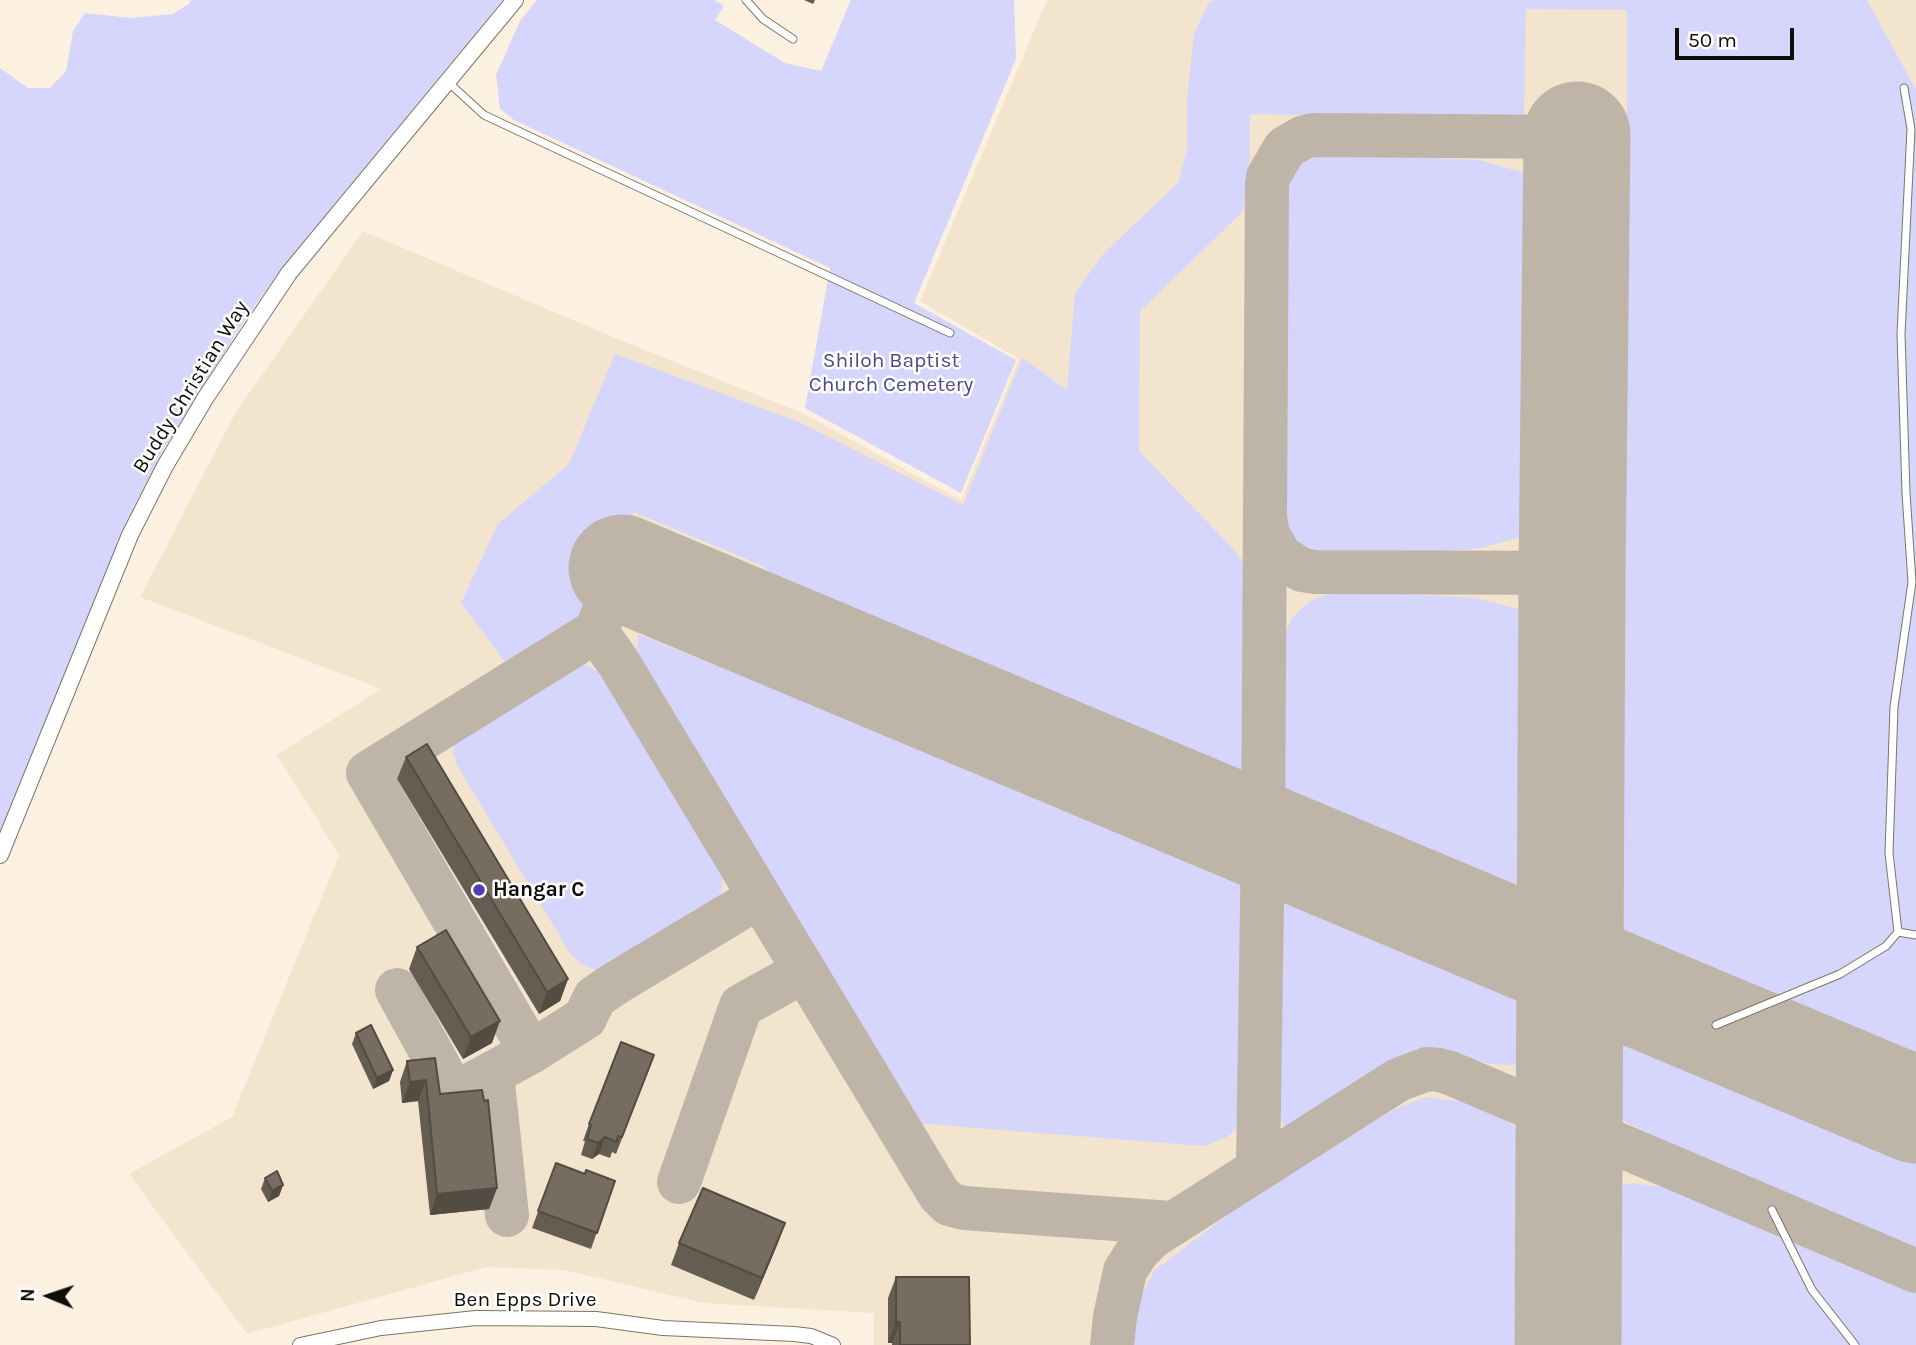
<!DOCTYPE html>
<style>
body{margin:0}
#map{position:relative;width:1916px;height:1345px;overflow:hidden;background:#fcf0e1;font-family:Karla,sans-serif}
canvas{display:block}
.north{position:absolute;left:14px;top:1261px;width:70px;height:70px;-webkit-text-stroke:5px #fff;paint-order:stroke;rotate:272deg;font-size:19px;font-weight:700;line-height:28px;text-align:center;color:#100d08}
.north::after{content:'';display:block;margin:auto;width:24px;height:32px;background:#100d08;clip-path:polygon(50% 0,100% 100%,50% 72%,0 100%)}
.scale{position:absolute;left:1675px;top:28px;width:119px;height:32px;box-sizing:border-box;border:4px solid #100d08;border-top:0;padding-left:9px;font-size:21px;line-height:24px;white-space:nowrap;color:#100d08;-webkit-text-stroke:5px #fff;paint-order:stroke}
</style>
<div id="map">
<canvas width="1916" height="1345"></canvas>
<div class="north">N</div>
<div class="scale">50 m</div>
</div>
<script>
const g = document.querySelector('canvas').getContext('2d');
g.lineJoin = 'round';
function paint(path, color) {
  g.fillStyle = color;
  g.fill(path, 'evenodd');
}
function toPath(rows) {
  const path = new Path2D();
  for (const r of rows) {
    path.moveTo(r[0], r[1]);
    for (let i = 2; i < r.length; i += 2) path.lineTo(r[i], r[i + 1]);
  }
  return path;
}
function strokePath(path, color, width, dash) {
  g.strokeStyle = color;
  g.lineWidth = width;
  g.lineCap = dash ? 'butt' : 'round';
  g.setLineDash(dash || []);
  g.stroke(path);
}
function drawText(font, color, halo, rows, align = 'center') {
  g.font = font + ' Karla,sans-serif';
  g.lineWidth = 5;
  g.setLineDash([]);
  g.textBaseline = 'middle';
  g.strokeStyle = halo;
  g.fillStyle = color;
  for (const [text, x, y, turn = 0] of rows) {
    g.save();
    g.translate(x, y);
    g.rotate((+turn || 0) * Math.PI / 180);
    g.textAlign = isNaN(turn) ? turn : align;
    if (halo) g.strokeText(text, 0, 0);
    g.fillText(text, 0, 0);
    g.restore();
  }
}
const built = toPath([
 [1047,0,1916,0,1916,1345,874,1345,874,1313,703,1303,565,1270,486,1267,247,1334,129,1174,232,1117,339,855,277,755,381,689,140,597,236,412,363,231,613,337,802,413,961,500,1019,359,920,301]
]);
const green = toPath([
 [191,0,503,0,293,254,248,315,164,448,136,503,0,836,0,68,28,88,50,88,66,71,73,31,85,13,131,18,173,14,190,3],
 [537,0,714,0,724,6,715,20,785,63,821,71,851,0,1014,0,1016,59,914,303,1016,360,961,493,805,408,830,268,514,120,500,109,496,75,520,21],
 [1215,0,1867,0,1916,90,1916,1073,1608,944,1614,119,1627,119,1627,10,1526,9,1524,119,1250,114,1249,193,1241,213,1140,311,1139,451,1233,549,1243,561,1246,568,1246,771,1237,787,797,601,763,566,634,512,587,621,582,626,511,670,461,603,498,524,569,464,615,354,799,422,963,505,1022,358,1067,390,1075,293,1104,253,1178,183,1187,149,1187,98,1194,34,1209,2],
 [1325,153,1479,160,1538,177,1539,183,1537,533,1477,549,1346,555,1314,555,1303,551,1288,538,1283,521,1285,187,1289,171,1301,159,1311,154],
 [1350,591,1477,598,1536,614,1536,913,1282,807,1283,638,1292,618,1310,601,1333,592],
 [638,634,720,667,759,663,1240,866,1244,875,1242,1103,1235,1130,1227,1137,1204,1146,913,1123,778,900,774,900,643,688,639,679,637,663],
 [573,663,587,665,597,671,605,682,719,868,723,881,720,898,709,914,618,968,609,970,596,970,586,966,579,962,570,953,457,765,453,752,454,742,462,724,561,664],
 [1300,891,1535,993,1533,1057,1523,1064,1513,1065,1492,1064,1426,1051,1414,1053,1399,1058,1292,1129,1286,1130,1283,1126,1279,1114,1278,1097,1280,917,1286,901],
 [1610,1025,1916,1151,1916,1254,1720,1170,1616,1117,1607,1108],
 [1425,1097,1471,1103,1500,1116,1534,1140,1533,1345,1131,1345,1138,1303,1154,1271,1238,1207,1393,1110],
 [1631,1183,1671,1188,1776,1225,1916,1284,1916,1345,1606,1345,1607,1190]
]);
const taxiway = toPath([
 [1265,518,1268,535,1281,557,1302,570,1315,572,1572,573],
 [622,568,596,631,618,662,939,1194,949,1204,964,1208,1171,1223],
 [596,631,368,773,531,1052,585,1018,595,997,616,983,759,897],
 [397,990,454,1094,531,1052],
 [492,1074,507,1215],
 [1258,1167,1263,838,1267,185,1268,177,1285,148,1302,138,1313,135,1577,137],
 [679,1182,741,1006,804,971],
 [1112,1345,1115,1317,1125,1271,1137,1252,1152,1237,1398,1080,1427,1069,1439,1070,1450,1073,1916,1271]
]);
const runway = toPath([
 [622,568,1916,1110],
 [1568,1345,1572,573,1577,135]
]);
const service = toPath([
 [746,0,763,19,793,39],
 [448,82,484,115,950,333],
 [1904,88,1911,129,1901,334,1906,493,1912,582,1894,707,1889,853,1898,932,1916,935],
 [1716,1025,1840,974,1886,946,1898,932],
 [1772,1210,1812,1290,1855,1345]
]);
const minor = toPath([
 [300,1345,381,1328,476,1318,596,1319,663,1328,794,1334,811,1336,833,1345]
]);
const tertiary = toPath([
 [0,855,130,535,165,466,206,397,289,273,515,0]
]);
const wall = toPath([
 [804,0,815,0,813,4],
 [406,757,568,979,560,1001,539,1014,397,779],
 [417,947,492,1043,463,1059,409,969],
 [356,1033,393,1070,389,1081,373,1089,352,1044],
 [654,1055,616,1154,612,1152,610,1158,599,1154,592,1159,581,1155,585,1141,583,1141,589,1124],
 [407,1061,440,1094,497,1188,489,1209,430,1215,418,1101,402,1103,400,1082],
 [556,1163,585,1174,615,1181,591,1249,532,1228],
 [265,1178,283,1185,279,1196,268,1202,261,1189],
 [785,1223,777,1245,754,1300,671,1265,679,1243],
 [896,1277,970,1345,892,1345,892,1343,888,1343,888,1298]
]);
const shadedWall = toPath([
 [568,979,560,1001,539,1014,547,992],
 [500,1021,492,1043,463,1059,471,1037],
 [393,1070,389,1081,373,1089,377,1078],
 [426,1080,418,1101,402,1103,410,1082],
 [605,1137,599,1154,592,1159,598,1143],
 [283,1185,279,1196,268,1202,272,1191],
 [497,1188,489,1209,430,1215,437,1194],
 [785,1223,777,1245,754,1300,762,1278],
 [896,1322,900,1322,892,1343,888,1343]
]);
const building = toPath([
 [427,744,568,979,547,992,406,757,427,744],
 [446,930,500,1021,471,1037,417,947,446,930],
 [371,1025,393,1070,377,1078,356,1033,371,1025],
 [621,1042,654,1055,622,1137,618,1136,616,1142,605,1137,598,1143,587,1139,591,1125,589,1124,621,1042],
 [435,1058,440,1094,482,1090,484,1101,488,1100,497,1188,437,1194,426,1080,410,1082,407,1061,435,1058],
 [556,1163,585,1174,586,1170,615,1181,597,1233,538,1211,556,1163],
 [277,1171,283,1185,272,1191,265,1178,277,1171],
 [703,1188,785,1223,762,1278,679,1243,703,1188],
 [896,1277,969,1277,970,1345,900,1345,900,1322,896,1322,896,1277]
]);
const markers = [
 [479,890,7,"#553cb4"]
];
const parkNames = [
 ["Shiloh Baptist",891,361],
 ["Church Cemetery",891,385]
];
const streetNames = [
 ["Buddy Christian Way",191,387,-58],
 ["Ben Epps Drive",525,1300]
];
const poiNames = [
 ["Hangar C",493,890]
];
paint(built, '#f3e4ce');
paint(green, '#d6d5fc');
strokePath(taxiway, '#beb5a8', 44);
strokePath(runway, '#beb5a8', 107);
strokePath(service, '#7e7466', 9);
strokePath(minor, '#7e7466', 16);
strokePath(tertiary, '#7e7466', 18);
strokePath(service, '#fff', 7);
strokePath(minor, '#fff', 14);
strokePath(tertiary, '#fff', 16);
paint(wall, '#655d52');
paint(shadedWall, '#534c42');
paint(building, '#766c5f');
strokePath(building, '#534c42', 2);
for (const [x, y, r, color] of markers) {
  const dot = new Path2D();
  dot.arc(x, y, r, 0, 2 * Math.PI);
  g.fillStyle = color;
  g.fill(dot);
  strokePath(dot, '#fff', 2.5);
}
drawText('21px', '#4f4885', '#fff', parkNames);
drawText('21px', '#100d08', '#fff', streetNames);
drawText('bold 21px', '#100d08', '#fff', poiNames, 'left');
</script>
